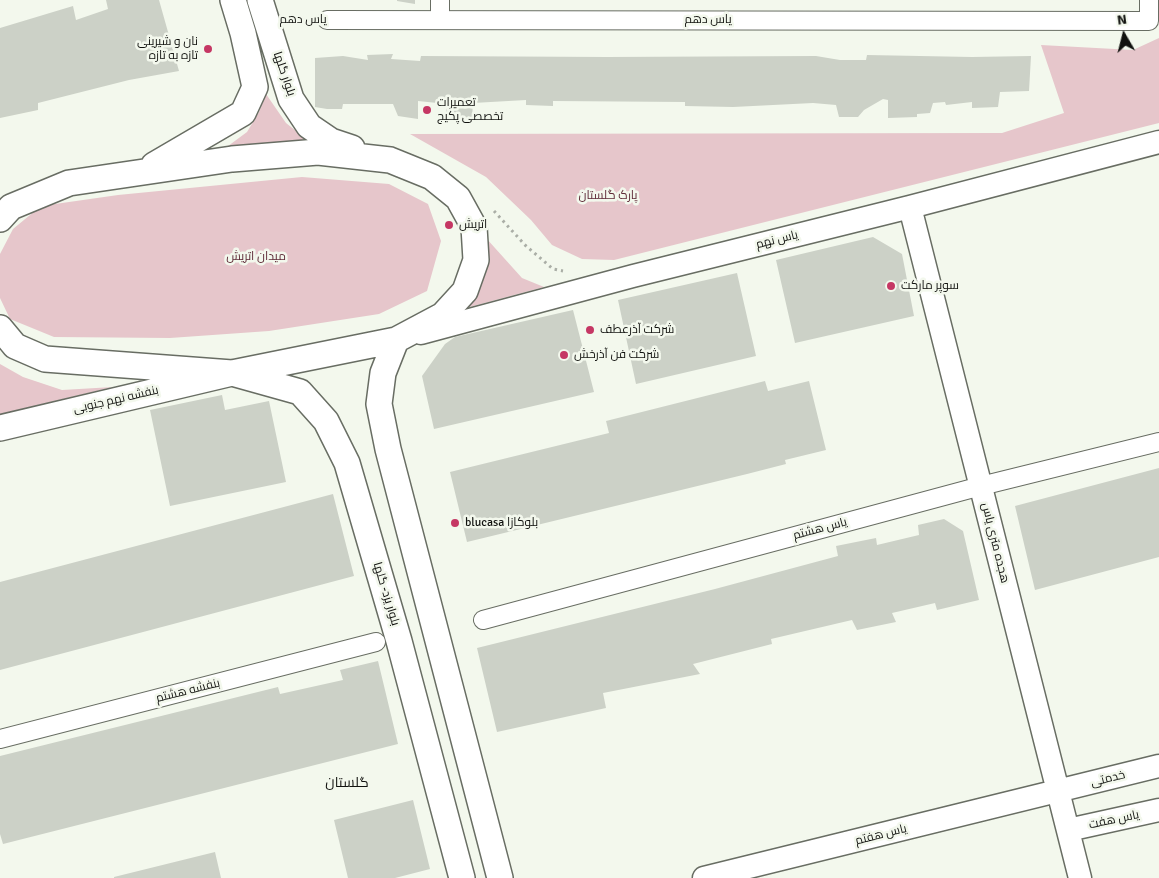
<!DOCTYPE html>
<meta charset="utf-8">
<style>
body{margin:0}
#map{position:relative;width:1159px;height:878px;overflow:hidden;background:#f3f8ed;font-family:Signika,sans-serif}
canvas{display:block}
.north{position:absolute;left:1099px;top:10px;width:50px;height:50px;-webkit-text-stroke:4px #f3f8ed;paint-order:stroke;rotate:352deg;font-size:14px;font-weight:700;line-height:20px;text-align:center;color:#11120f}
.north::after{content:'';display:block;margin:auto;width:18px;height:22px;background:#11120f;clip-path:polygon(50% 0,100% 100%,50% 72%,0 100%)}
</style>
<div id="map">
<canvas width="1159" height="878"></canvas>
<div class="north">N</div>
</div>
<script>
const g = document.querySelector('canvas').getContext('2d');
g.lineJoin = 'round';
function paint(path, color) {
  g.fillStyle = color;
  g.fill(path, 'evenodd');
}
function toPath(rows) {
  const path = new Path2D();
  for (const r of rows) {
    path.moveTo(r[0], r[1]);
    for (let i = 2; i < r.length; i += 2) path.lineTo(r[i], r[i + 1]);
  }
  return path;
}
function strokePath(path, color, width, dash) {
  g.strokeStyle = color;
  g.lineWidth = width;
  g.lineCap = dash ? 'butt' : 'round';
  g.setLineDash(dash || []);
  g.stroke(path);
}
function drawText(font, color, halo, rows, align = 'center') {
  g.font = font + ' Signika,Cairo,sans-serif';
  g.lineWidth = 5;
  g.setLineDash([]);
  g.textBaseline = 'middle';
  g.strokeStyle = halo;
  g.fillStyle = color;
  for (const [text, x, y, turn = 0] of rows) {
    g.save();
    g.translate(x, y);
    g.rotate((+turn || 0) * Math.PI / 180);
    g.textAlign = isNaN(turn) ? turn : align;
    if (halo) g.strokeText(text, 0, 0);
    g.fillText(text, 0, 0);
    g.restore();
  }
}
const green = toPath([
 [1159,38,1159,123,614,260,582,259,552,245,531,220,486,177,410,134,1002,133,1064,113,1041,45,1133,50],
 [266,94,286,123,310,142,224,149,247,132,259,112],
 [302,177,389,184,428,204,441,241,427,291,379,314,269,331,170,338,54,337,10,319,0,298,0,254,13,229,41,206,118,195],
 [486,238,522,278,544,287,466,308],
 [0,364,23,377,62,390,113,387,0,414]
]);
const building = toPath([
 [106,0,159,0,179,71,129,80,38,103,38,110,0,118,0,28,73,6,76,20,108,9],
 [397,0,415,0,415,4,397,1],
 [393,54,391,59,420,61,421,56,607,57,816,56,840,60,866,60,867,55,972,57,1031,56,1029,91,1000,92,998,107,972,108,972,102,946,105,945,102,933,103,930,113,917,114,917,117,888,118,888,100,883,99,864,110,858,117,839,117,836,105,813,103,733,107,685,106,685,102,553,101,553,106,526,105,526,100,473,103,472,118,446,115,447,104,418,101,418,119,398,116,393,104,343,104,342,109,327,109,315,107,315,58,343,56,368,60,367,55],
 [873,237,902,254,914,316,795,343,776,260],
 [737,273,756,356,636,384,618,300],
 [573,310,594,392,434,429,422,376,445,344,455,337],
 [765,381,768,391,809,381,826,450,785,460,786,464,747,474,467,542,450,472,609,433,606,421],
 [222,395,225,410,269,401,286,482,170,506,150,410],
 [1159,468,1159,557,1035,590,1015,506],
 [333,494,354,576,0,670,0,582],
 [944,519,963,531,979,600,937,610,935,603,892,613,896,622,857,630,852,620,771,639,772,644,693,664,700,674,603,693,606,708,497,732,477,648,715,589,838,556,836,546,876,538,877,545,919,535,918,525],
 [378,661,398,744,3,844,0,834,0,756,278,687,280,694,343,680,340,670],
 [413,800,430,869,395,878,348,878,334,820],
 [215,852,221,878,114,878,114,877]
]);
const path = toPath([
 [290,20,309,20],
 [494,211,525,245,553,269,563,271]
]);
const minor = toPath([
 [440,0,440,20],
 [327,20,1149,21,1149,0],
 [483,620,981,486,1159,442],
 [0,739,376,642]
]);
const tertiary = toPath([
 [910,207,1080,878],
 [421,333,633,276,910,207,1159,142],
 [1068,830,1159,810],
 [704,878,1159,766]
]);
const secondary = toPath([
 [260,0,291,99,309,126,331,141,352,148],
 [154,165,243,113,255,87,243,33,233,0],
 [0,219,11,207,69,183,232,159,318,152,390,160,432,177,458,198,474,227,476,260,465,291,443,315,396,340,232,373,45,359,15,346,0,328],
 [396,340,383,373,379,404,388,449,500,878],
 [0,428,232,373,300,392,326,421,347,463,399,641,462,878]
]);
const markers = [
 [208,49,5,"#c53764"],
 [427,110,5,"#c53764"],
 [449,225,5,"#c53764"],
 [891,286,5,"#c53764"],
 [590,330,5,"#c53764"],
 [564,355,5,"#c53764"],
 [455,523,5,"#c53764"]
];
const streetNames = [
 ["یاس دهم",303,20],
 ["یاس دهم",708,20],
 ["بلوار گلها",284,74,71],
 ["یاس نهم",777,240,-14],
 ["بنفشه نهم جنوبی",116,400,-13],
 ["یاس هشتم",820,529,-15],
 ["هجده متری یاس",995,543,76],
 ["بلوار یزد- گلها",386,594,73],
 ["بنفشه هشتم",188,691,-14],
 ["خدمتی",1108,779,-14],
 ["یاس هفت",1114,820,-12],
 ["یاس هفتم",881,835,-14]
];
const poiNames = [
 ["نان و شیرینی",198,42,"right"],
 ["تازه به تازه",198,56,"right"],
 ["تعمیرات",437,103],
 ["تخصصی پکیج",437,117],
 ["اتریش",459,225],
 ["سوپر مارکت",901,286],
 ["شرکت آذرعطف",600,330],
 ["شرکت فن آذرخش",574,355],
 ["blucasa بلوکازا",465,523]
];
const parkNames = [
 ["پارک گلستان",608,196],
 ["میدان اتریش",256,257]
];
const neighbourhoodNames = [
 ["گلستان",347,783]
];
paint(green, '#e6c6cb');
paint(building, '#ccd1c7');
strokePath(minor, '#686d63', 20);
strokePath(tertiary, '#686d63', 25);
strokePath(secondary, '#686d63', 28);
strokePath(path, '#aaaea6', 3, [2.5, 4]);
strokePath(minor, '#fff', 18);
strokePath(tertiary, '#fff', 22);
strokePath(secondary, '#fff', 25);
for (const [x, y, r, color] of markers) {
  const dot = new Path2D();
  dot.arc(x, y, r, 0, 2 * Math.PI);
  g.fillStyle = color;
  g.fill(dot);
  strokePath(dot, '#f3f8ed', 2);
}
drawText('12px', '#11120f', '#f3f8ed', streetNames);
drawText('12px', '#11120f', '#f3f8ed', poiNames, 'left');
drawText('12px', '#5e2a37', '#f3f8ed', parkNames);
drawText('14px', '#11120f', '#f3f8ed', neighbourhoodNames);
</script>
